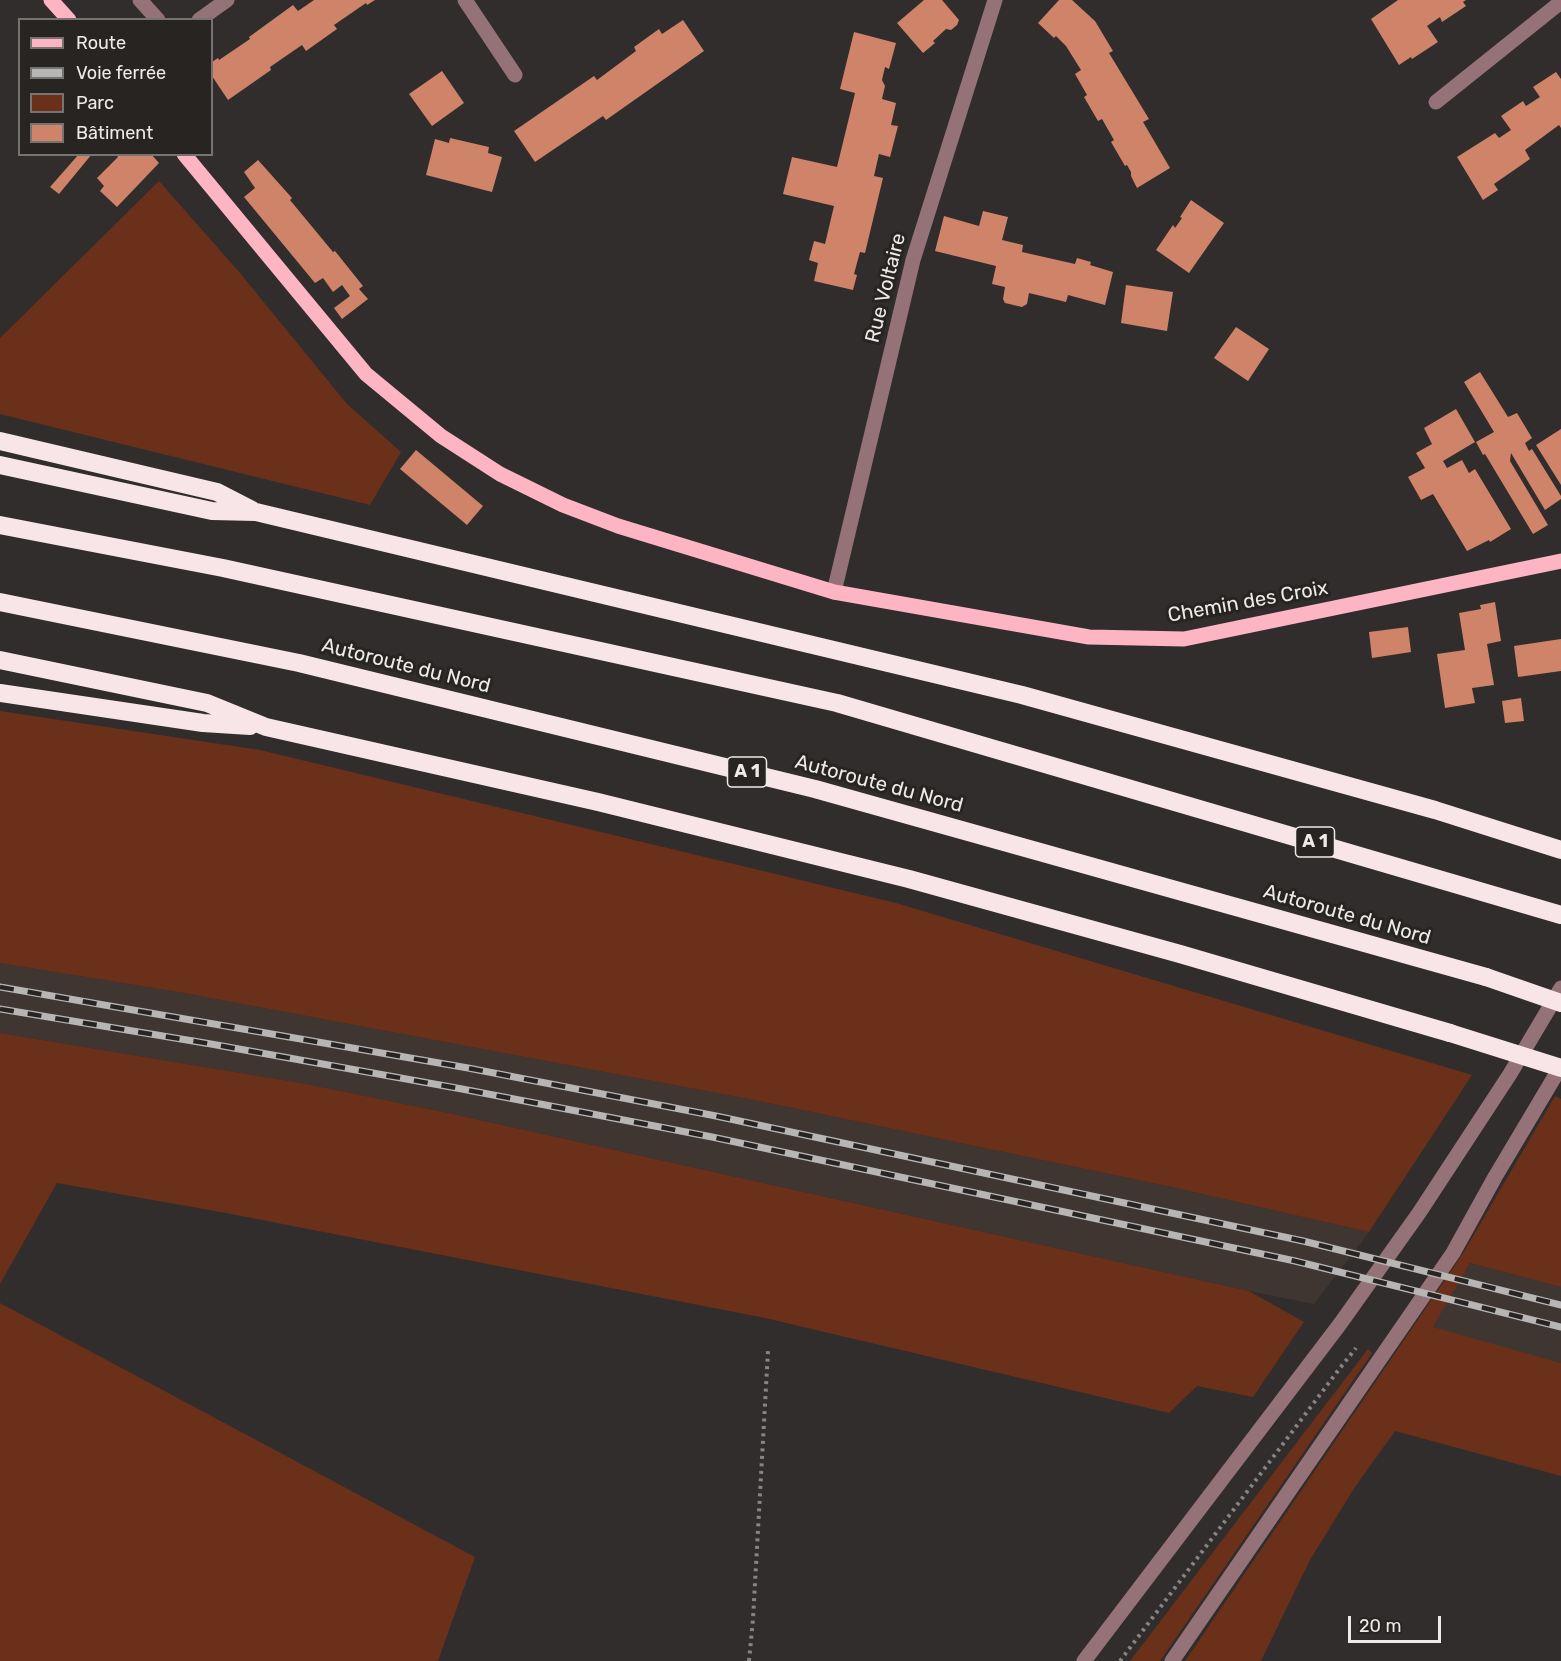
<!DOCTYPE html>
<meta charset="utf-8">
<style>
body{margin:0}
#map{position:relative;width:1561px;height:1661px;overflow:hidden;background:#302d2c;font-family:Rubik,sans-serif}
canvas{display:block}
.legend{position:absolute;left:18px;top:18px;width:195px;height:138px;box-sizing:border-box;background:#272422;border:2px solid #767472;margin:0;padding:8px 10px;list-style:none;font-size:18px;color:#edebea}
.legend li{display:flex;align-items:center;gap:12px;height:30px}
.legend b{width:30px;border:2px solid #767472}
.scale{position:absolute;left:1348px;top:1616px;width:93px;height:27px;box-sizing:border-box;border:3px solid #edebea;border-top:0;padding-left:8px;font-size:18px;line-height:21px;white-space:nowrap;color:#edebea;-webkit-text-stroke:4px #272422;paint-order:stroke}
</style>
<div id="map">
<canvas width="1561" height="1661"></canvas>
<ul class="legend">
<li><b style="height:8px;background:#fdb4c3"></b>Route</li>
<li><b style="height:8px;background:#b8b6b5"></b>Voie ferrée</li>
<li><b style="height:16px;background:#6a301a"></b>Parc</li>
<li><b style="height:16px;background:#cf8368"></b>Bâtiment</li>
</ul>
<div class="scale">20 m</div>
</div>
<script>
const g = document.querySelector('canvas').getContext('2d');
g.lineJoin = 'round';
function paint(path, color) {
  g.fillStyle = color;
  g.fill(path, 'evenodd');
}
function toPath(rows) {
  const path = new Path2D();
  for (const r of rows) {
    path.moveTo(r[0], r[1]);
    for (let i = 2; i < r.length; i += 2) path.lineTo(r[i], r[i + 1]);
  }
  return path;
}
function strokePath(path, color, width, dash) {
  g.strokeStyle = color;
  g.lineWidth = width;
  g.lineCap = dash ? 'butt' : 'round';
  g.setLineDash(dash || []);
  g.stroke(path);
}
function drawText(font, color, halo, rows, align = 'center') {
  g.font = font + ' Rubik,sans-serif';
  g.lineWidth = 6;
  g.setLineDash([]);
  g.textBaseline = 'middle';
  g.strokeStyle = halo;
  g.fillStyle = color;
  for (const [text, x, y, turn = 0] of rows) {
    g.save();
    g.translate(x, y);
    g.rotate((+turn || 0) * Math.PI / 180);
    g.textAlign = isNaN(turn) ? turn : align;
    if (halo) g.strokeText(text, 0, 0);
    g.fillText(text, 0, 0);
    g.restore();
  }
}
const built = toPath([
 [0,963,184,993,754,1100,1167,1186,1369,1232,1314,1304,1249,1291,453,1114,307,1084,0,1033],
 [1470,1263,1561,1287,1561,1363,1432,1328]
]);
const green = toPath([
 [159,181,240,273,347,404,401,452,370,505,0,414,0,338],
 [0,711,260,750,896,903,1472,1075,1369,1232,1167,1186,754,1100,184,993,0,963],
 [0,1033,307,1084,453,1114,1249,1291,1304,1322,1253,1397,1197,1386,1169,1413,765,1318,226,1213,57,1183,0,1284],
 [1555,1096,1561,1099,1561,1287,1470,1263,1433,1327,1561,1363,1561,1476,1395,1431,1355,1487,1310,1560,1261,1661,1185,1661,1462,1255],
 [0,1303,475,1557,438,1661,0,1661],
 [1368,1349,1372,1353,1160,1661,1130,1661]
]);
const building = toPath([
 [314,0,375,0,367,5,366,3,334,25,337,29,306,51,302,45,270,67,271,70,228,100,212,76,212,62,218,58,219,60,250,39,249,37,293,5,298,11],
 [924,0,942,0,959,20,957,25,951,30,946,29,933,41,935,43,923,53,897,23],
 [1059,0,1072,0,1095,21,1113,51,1109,53,1149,119,1143,122,1170,168,1137,188,1131,176,1131,172,1127,165,1125,166,1111,142,1114,140,1102,119,1098,121,1084,97,1087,95,1075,74,1081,70,1066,46,1056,36,1054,38,1038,23],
 [1398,0,1466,0,1463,2,1466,6,1442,22,1440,17,1427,26,1438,42,1412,59,1411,57,1399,65,1371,19],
 [683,20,704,51,606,120,603,116,535,162,514,131,594,76,597,80,636,51,634,47,659,29,662,34],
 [854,32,896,43,889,69,885,67,882,80,885,86,882,99,896,103,891,125,898,126,890,157,879,154,874,176,883,178,865,253,860,252,854,274,857,275,853,290,814,281,818,263,809,260,814,241,825,244,834,206,783,194,792,157,837,167,855,93,840,89],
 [442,71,464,103,432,126,409,94],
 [1556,72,1561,79,1561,128,1559,125,1525,150,1530,159,1494,184,1498,190,1483,200,1457,157,1495,133,1499,138,1511,130,1501,116,1523,101,1526,106,1540,97,1533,87],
 [450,138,489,147,488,153,502,157,492,192,426,175,435,139,449,143],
 [79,154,92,154,59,194,50,187],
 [116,154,151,154,159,163,117,207,100,191,104,186,97,178,118,157],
 [258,160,292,198,290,200,333,252,335,251,363,286,359,289,368,299,342,319,334,308,350,296,342,285,333,292,323,278,315,283,244,197,255,188,244,172],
 [1191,200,1224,223,1189,273,1156,250,1173,225,1175,228,1182,218,1180,217],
 [983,211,1008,217,1002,240,1023,245,1022,252,1075,264,1077,258,1091,262,1090,265,1113,272,1105,305,1068,295,1066,302,1029,293,1027,304,1022,307,1005,303,1003,299,1005,287,992,284,996,266,935,251,944,216,979,226],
 [1126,285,1173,292,1167,331,1121,323],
 [1236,327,1269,349,1248,381,1214,358],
 [1480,372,1508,417,1517,413,1532,438,1525,443,1529,451,1532,449,1561,496,1561,499,1545,510,1511,453,1510,461,1548,525,1533,534,1485,454,1483,455,1476,442,1494,432,1464,382],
 [1456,409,1475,442,1443,461,1447,468,1462,460,1469,473,1475,469,1511,529,1490,542,1489,540,1467,551,1433,494,1421,500,1408,477,1425,468,1416,453,1432,444,1424,428],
 [1561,429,1561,485,1536,445],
 [416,450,483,506,467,525,400,469],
 [1495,602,1501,641,1487,644,1494,685,1472,688,1475,703,1445,708,1437,654,1465,650,1459,613,1481,609,1480,605],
 [1408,627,1411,652,1372,658,1369,632],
 [1561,639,1561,671,1518,677,1514,646],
 [1521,698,1524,721,1505,723,1502,701]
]);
const path = toPath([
 [749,1661,753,1619,768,1351],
 [1120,1661,1340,1368,1356,1348]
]);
const minor = toPath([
 [140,0,158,20],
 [465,0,515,75],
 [199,20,227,0],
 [1436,102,1561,2],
 [834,592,913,260,995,0],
 [1084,1661,1340,1324,1419,1213,1510,1074,1561,988],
 [1172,1661,1453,1253,1495,1177,1561,1066]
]);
const major = toPath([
 [51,0,69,20],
 [184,154,366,374,441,436,500,474,563,505,618,526,834,592,1089,637,1184,639,1561,561]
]);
const highway = toPath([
 [0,441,217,492,252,510],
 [0,465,212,511,256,512,1022,695,1435,810,1561,850],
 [0,525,223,568,837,703,1561,915],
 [0,602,299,663,815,789,1486,977],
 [0,660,207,703,266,727,598,802,909,879,1180,954,1450,1033],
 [0,693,203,723,250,726]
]);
const rail = toPath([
 [0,987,468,1068,716,1116,1303,1241,1561,1305],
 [0,1009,211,1044,462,1089,712,1137,1295,1261,1561,1327]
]);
const highwayBridge = toPath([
 [1486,977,1561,1003],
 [1450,1033,1561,1068]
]);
const shields = [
 [747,772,39],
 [1315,842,39]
];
const shieldNames = [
 ["A 1",747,772],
 ["A 1",1315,842]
];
const streetNames = [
 ["Rue Voltaire",886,288,-76],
 ["Chemin des Croix",1248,602,-10],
 ["Autoroute du Nord",406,666,14],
 ["Autoroute du Nord",879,784,15],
 ["Autoroute du Nord",1347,915,16]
];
paint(built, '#3f3632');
paint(green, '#6a301a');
paint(building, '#cf8368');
strokePath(path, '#878584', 4, [3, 4.5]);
strokePath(minor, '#957178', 15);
strokePath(major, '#fdb4c3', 15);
strokePath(highway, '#f7e5e8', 18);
strokePath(rail, '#b8b6b5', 7);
strokePath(rail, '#272422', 4.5, [14]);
strokePath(highwayBridge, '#f7e5e8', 18);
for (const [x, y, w] of shields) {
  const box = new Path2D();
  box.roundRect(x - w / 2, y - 15, w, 30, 4.5);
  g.fillStyle = '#272422';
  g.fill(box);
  strokePath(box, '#edebea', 1.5);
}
drawText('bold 18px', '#edebea', null, shieldNames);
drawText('20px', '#edebea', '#272422', streetNames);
</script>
